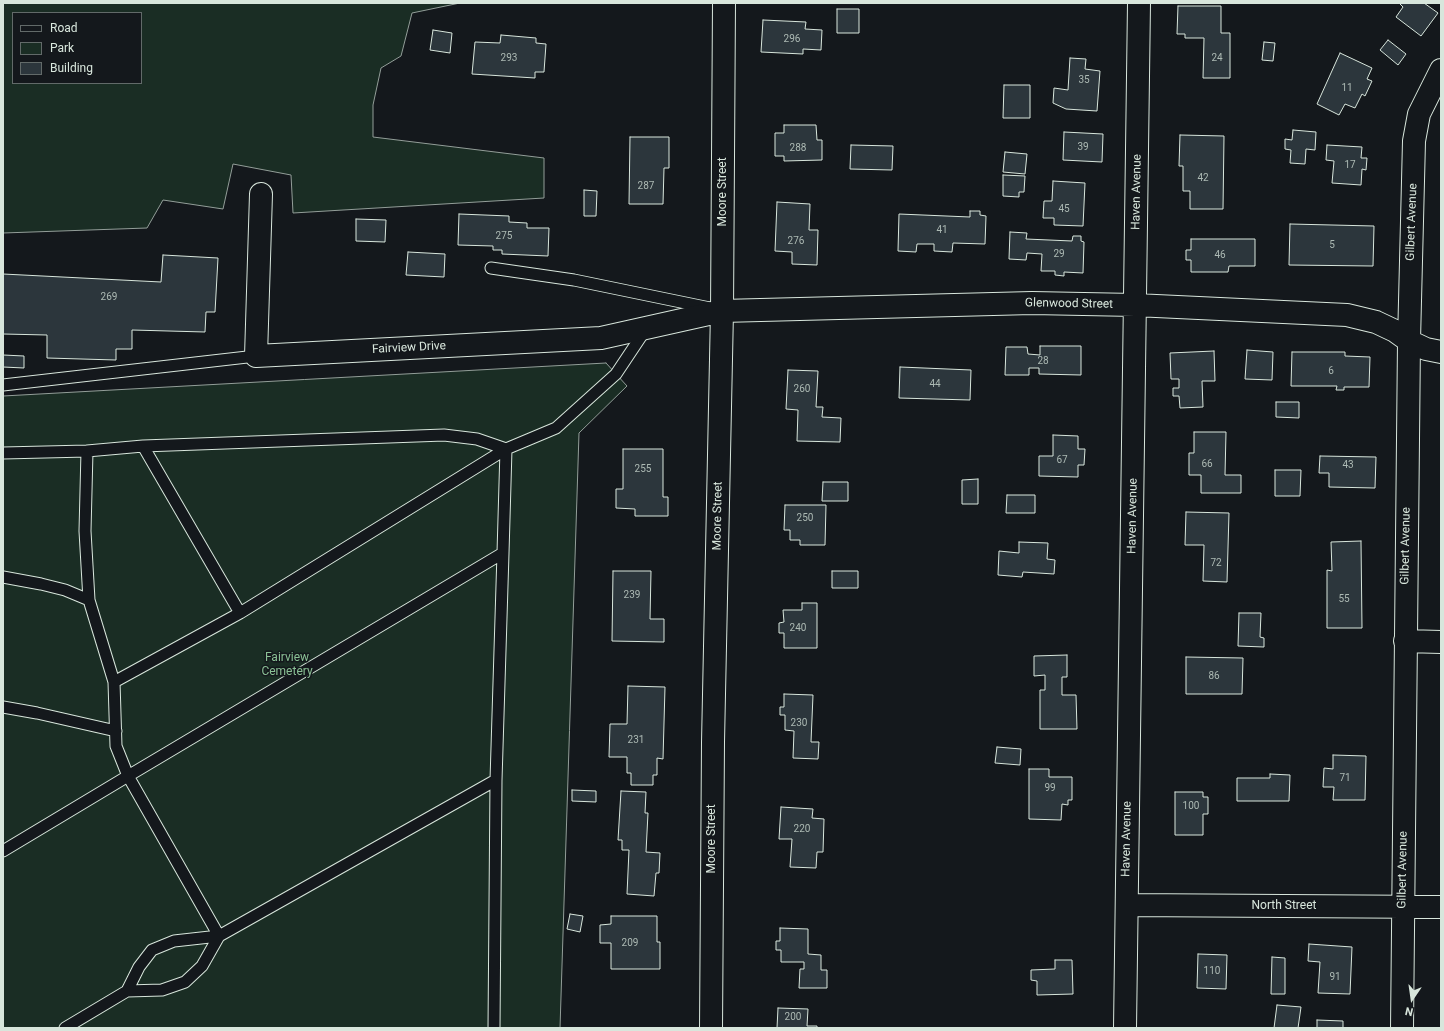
<!DOCTYPE html>
<style>
body{margin:0}
#map{position:relative;width:1444px;height:1031px;overflow:hidden;background:#14181c;font-family:Roboto,sans-serif}
canvas{display:block}
.frame{position:absolute;inset:0;border:4px solid #d8e6dc;pointer-events:none}
.legend{position:absolute;left:12px;top:12px;width:130px;height:72px;box-sizing:border-box;background:#14181c;border:1px solid #626a69;margin:0;padding:5px 7px;list-style:none;font-size:12px;color:#d8e6dc}
.legend li{display:flex;align-items:center;gap:8px;height:20px}
.legend b{width:20px;border:1px solid #626a69}
.north{position:absolute;left:1392px;top:979px;width:40px;height:40px;-webkit-text-stroke:3px #14181c;paint-order:stroke;rotate:193deg;font-size:11px;font-weight:700;line-height:16px;text-align:center;color:#d8e6dc}
.north::after{content:'';display:block;margin:auto;width:14px;height:18px;background:#d8e6dc;clip-path:polygon(50% 0,100% 100%,50% 72%,0 100%)}
</style>
<div id="map">
<canvas width="1444" height="1031"></canvas>
<div class="frame"></div>
<ul class="legend">
<li><b style="height:5px;background:#14181c"></b>Road</li>
<li><b style="height:11px;background:#1a2d24"></b>Park</li>
<li><b style="height:11px;background:#2c363c"></b>Building</li>
</ul>
<div class="north">N</div>
</div>
<script>
const g = document.querySelector('canvas').getContext('2d');
g.lineJoin = 'round';
function paint(path, color) {
  g.fillStyle = color;
  g.fill(path, 'evenodd');
}
function toPath(rows) {
  const path = new Path2D();
  for (const r of rows) {
    path.moveTo(r[0], r[1]);
    for (let i = 2; i < r.length; i += 2) path.lineTo(r[i], r[i + 1]);
  }
  return path;
}
function strokePath(path, color, width, dash) {
  g.strokeStyle = color;
  g.lineWidth = width;
  g.lineCap = dash ? 'butt' : 'round';
  g.setLineDash(dash || []);
  g.stroke(path);
}
function drawText(font, color, halo, rows, align = 'center') {
  g.font = font + ' Roboto,sans-serif';
  g.lineWidth = 3;
  g.setLineDash([]);
  g.textBaseline = 'middle';
  g.strokeStyle = halo;
  g.fillStyle = color;
  for (const [text, x, y, turn = 0] of rows) {
    g.save();
    g.translate(x, y);
    g.rotate((+turn || 0) * Math.PI / 180);
    g.textAlign = isNaN(turn) ? turn : align;
    if (halo) g.strokeText(text, 0, 0);
    g.fillText(text, 0, 0);
    g.restore();
  }
}
const green = toPath([
 [3,3,460,3,412,13,401,56,381,68,373,105,373,137,544,158,544,198,293,213,291,175,233,164,223,209,163,200,147,228,3,233,3,3],
 [13,13,141,13,141,83,13,83,13,13],
 [606,363,627,386,579,433,560,1028,3,1028,3,396,606,363]
]);
const building = toPath([
 [1399,3,1424,3,1438,13,1421,36,1396,17,1403,7,1399,3],
 [1178,6,1221,6,1221,33,1230,33,1230,78,1203,78,1204,38,1185,38,1185,34,1177,34,1178,6],
 [837,9,859,9,859,33,837,33,837,9],
 [763,20,806,22,805,29,822,30,821,50,803,49,803,54,761,52,763,20],
 [433,30,452,33,450,53,430,50,433,30],
 [501,35,536,38,536,43,546,44,544,72,535,72,535,78,472,74,475,42,500,43,501,35],
 [1388,40,1406,54,1398,65,1380,50,1388,40],
 [1264,42,1275,43,1273,61,1262,60,1264,42],
 [1340,53,1372,68,1367,79,1372,81,1365,96,1362,94,1355,108,1345,104,1339,115,1317,104,1340,53],
 [1070,58,1086,59,1085,69,1100,71,1097,111,1066,109,1053,103,1054,88,1068,90,1070,58],
 [1004,85,1030,85,1030,118,1003,118,1004,85],
 [784,125,816,125,817,140,822,140,822,160,784,161,784,156,775,156,775,133,784,133,784,125],
 [1293,130,1316,132,1315,150,1306,149,1305,164,1290,163,1291,150,1285,149,1285,139,1292,140,1293,130],
 [1064,132,1103,134,1102,162,1063,160,1064,132],
 [1180,135,1224,136,1223,209,1190,209,1190,191,1183,191,1183,166,1179,166,1180,135],
 [630,137,669,137,669,168,664,168,663,204,629,204,630,137],
 [851,145,893,146,892,170,850,169,851,145],
 [1327,145,1362,147,1361,158,1367,158,1366,170,1362,169,1361,185,1332,183,1334,161,1326,160,1327,145],
 [1005,152,1027,154,1025,174,1003,172,1005,152],
 [1003,175,1025,176,1024,192,1019,192,1019,197,1003,196,1003,175],
 [1053,181,1085,183,1083,226,1054,225,1054,218,1043,218,1044,201,1052,201,1053,181],
 [584,190,597,191,596,216,584,216,584,190],
 [777,202,810,204,809,230,818,230,817,265,792,264,792,252,775,251,777,202],
 [970,211,980,211,980,215,986,216,985,244,953,243,952,252,934,251,934,244,917,244,916,252,898,251,899,214,970,217,970,211],
 [459,214,509,216,509,222,527,223,527,228,549,228,548,256,502,254,502,250,493,250,493,246,458,245,459,214],
 [356,219,386,220,385,242,356,241,356,219],
 [1290,224,1374,226,1373,266,1289,265,1290,224],
 [1010,232,1027,233,1026,239,1072,241,1073,236,1081,236,1081,241,1084,242,1083,273,1064,272,1064,276,1055,275,1055,271,1041,271,1042,254,1027,253,1026,260,1009,259,1010,232],
 [1191,239,1255,239,1255,266,1229,266,1228,272,1191,272,1191,260,1186,260,1186,250,1191,250,1191,239],
 [408,252,445,254,444,277,406,275,408,252],
 [163,255,218,258,215,312,206,312,205,332,132,330,132,349,116,349,116,360,47,358,47,335,3,334,3,274,161,282,163,255],
 [1040,346,1081,346,1081,375,1039,374,1039,368,1029,368,1029,375,1005,375,1006,347,1027,347,1028,354,1040,355,1040,346],
 [1247,350,1273,352,1272,380,1245,379,1247,350],
 [1214,351,1215,381,1202,381,1203,407,1180,408,1179,396,1173,396,1173,388,1179,388,1179,379,1171,379,1170,353,1214,351],
 [1292,352,1345,352,1345,356,1370,357,1369,387,1344,387,1344,390,1336,390,1337,386,1291,386,1292,352],
 [3,355,24,356,24,368,3,367,3,355],
 [900,367,971,370,970,400,899,398,900,367],
 [788,370,818,371,816,407,823,407,822,417,841,418,840,442,797,441,798,410,786,409,788,370],
 [1276,402,1299,402,1299,418,1276,417,1276,402],
 [1194,432,1226,432,1225,475,1241,475,1241,493,1201,493,1201,475,1189,475,1189,453,1194,453,1194,432],
 [1053,435,1078,436,1078,449,1085,449,1084,465,1078,465,1078,477,1039,476,1039,456,1053,456,1053,435],
 [623,449,663,449,663,497,668,497,668,516,635,516,635,509,616,508,616,489,623,489,623,449],
 [1320,456,1376,457,1375,488,1329,487,1329,473,1319,473,1320,456],
 [1275,470,1301,470,1300,496,1275,496,1275,470],
 [978,479,978,504,962,504,962,480,978,479],
 [823,482,848,482,848,501,822,501,823,482],
 [1007,495,1035,495,1035,513,1006,513,1007,495],
 [785,505,826,505,825,545,800,545,800,540,790,540,790,530,784,530,785,505],
 [1186,512,1229,513,1227,582,1203,581,1204,545,1185,545,1186,512],
 [1361,541,1362,628,1327,628,1327,570,1332,571,1331,542,1361,541],
 [1019,542,1048,543,1047,559,1055,560,1054,574,1023,572,1022,577,998,575,999,551,1019,553,1019,542],
 [613,571,651,571,650,619,664,619,664,642,612,641,613,571],
 [832,571,858,571,858,588,832,588,832,571],
 [802,603,817,603,817,648,784,648,784,633,779,633,779,623,784,622,783,610,802,610,802,603],
 [1239,613,1261,613,1260,637,1264,638,1264,647,1238,646,1239,613],
 [1067,655,1067,677,1062,677,1062,695,1076,695,1077,729,1040,729,1040,690,1045,690,1045,675,1034,676,1034,656,1067,655],
 [1186,657,1243,658,1242,694,1186,694,1186,657],
 [628,686,665,687,663,759,657,758,657,775,653,775,653,785,631,785,631,773,627,773,627,757,609,757,610,724,627,724,628,686],
 [784,694,813,695,811,742,819,742,818,759,793,758,794,731,785,730,785,715,780,715,780,707,784,707,784,694],
 [997,747,1021,749,1020,765,995,763,997,747],
 [1333,755,1366,756,1365,800,1333,800,1334,787,1323,787,1324,768,1333,769,1333,755],
 [1029,769,1049,769,1049,777,1072,777,1072,800,1068,800,1068,805,1062,804,1061,820,1029,819,1029,769],
 [1270,774,1290,775,1289,801,1237,801,1237,778,1270,778,1270,774],
 [572,790,596,791,596,802,572,801,572,790],
 [621,791,646,792,645,813,648,813,646,852,660,853,659,873,656,873,654,896,627,894,629,850,622,850,622,840,618,840,621,791],
 [1175,792,1203,792,1203,797,1208,797,1208,814,1203,814,1203,835,1175,835,1175,792],
 [781,807,813,809,812,818,824,819,823,852,817,852,816,868,790,867,792,839,779,839,781,807],
 [570,914,583,916,580,932,567,929,570,914],
 [611,916,657,916,657,942,660,942,660,969,611,969,611,943,600,943,600,925,611,924,611,916],
 [780,928,808,929,808,954,821,955,821,970,827,970,827,988,799,988,800,969,804,969,804,962,781,962,781,950,776,950,776,941,780,941,780,928],
 [1309,944,1352,947,1350,994,1318,993,1320,962,1308,961,1309,944],
 [1198,954,1227,955,1226,989,1197,988,1198,954],
 [1272,957,1285,958,1285,994,1271,994,1272,957],
 [1055,960,1072,960,1073,994,1037,995,1037,981,1031,980,1031,970,1055,969,1055,960],
 [1277,1005,1301,1007,1298,1028,1274,1028,1277,1005],
 [778,1008,808,1009,807,1026,817,1026,817,1028,777,1028,778,1008],
 [1317,1020,1343,1021,1343,1028,1317,1028,1317,1020]
]);
const lane = toPath([
 [491,268,574,280,710,308],
 [3,385,256,356],
 [143,446,240,613],
 [87,451,143,446,444,435,477,439,506,449,556,428,616,374,646,329],
 [3,453,87,451,85,531,89,600,114,682,116,746,128,776,3,851],
 [3,577,41,584,65,590,89,600],
 [114,682,240,613,506,449,503,553,128,776,219,936,496,780],
 [3,707,37,713,116,731],
 [65,1028,127,991,162,990,185,982,202,966,219,936,174,941,152,950,139,967,127,991],
 [494,1028,496,780,503,553]
]);
const street = toPath([
 [261,194,256,356,601,338,722,311,1032,303,1135,305,1347,315,1376,322,1395,331,1409,341,1426,349,1441,352],
 [1405,641,1441,642],
 [1127,905,1441,907],
 [711,1028,713,742,722,311,724,3],
 [1125,1028,1139,3],
 [1402,1028,1409,341,1414,141,1419,114,1441,70]
]);
const numberNames = [
 ["296",792,39],
 ["293",509,58],
 ["24",1217,58],
 ["35",1084,80],
 ["11",1347,88],
 ["39",1083,147],
 ["288",798,148],
 ["17",1350,165],
 ["42",1203,178],
 ["287",646,186],
 ["45",1064,209],
 ["41",942,230],
 ["275",504,236],
 ["276",796,241],
 ["5",1332,245],
 ["29",1059,254],
 ["46",1220,255],
 ["269",109,297],
 ["28",1043,361],
 ["6",1331,371],
 ["44",935,384],
 ["260",802,389],
 ["67",1062,460],
 ["66",1207,464],
 ["43",1348,465],
 ["255",643,469],
 ["250",805,518],
 ["72",1216,563],
 ["239",632,595],
 ["55",1344,599],
 ["240",798,628],
 ["86",1214,676],
 ["230",799,723],
 ["231",636,740],
 ["71",1345,778],
 ["99",1050,788],
 ["100",1191,806],
 ["220",802,829],
 ["209",630,943],
 ["110",1212,971],
 ["91",1335,977],
 ["200",793,1017]
];
const streetNames = [
 ["Moore Street",723,192,-90],
 ["Haven Avenue",1137,192,-89],
 ["Gilbert Avenue",1412,222,-88],
 ["Glenwood Street",1069,304,1],
 ["Fairview Drive",409,348,-3],
 ["Moore Street",718,516,-89],
 ["Haven Avenue",1133,516,-89],
 ["Gilbert Avenue",1406,546,-89],
 ["Moore Street",712,839,-90],
 ["Haven Avenue",1127,839,-89],
 ["Gilbert Avenue",1403,870,-89],
 ["North Street",1284,906]
];
const parkNames = [
 ["Fairview",287,658],
 ["Cemetery",287,672]
];
paint(green, '#1a2d24');
strokePath(green, '#939e99', 1);
paint(building, '#2c363c');
strokePath(building, '#d8e6dc', 1);
strokePath(lane, '#d8e6dc', 13);
strokePath(street, '#d8e6dc', 24);
strokePath(lane, '#14181c', 11);
strokePath(street, '#14181c', 22);
drawText('10px', '#adbab4', null, numberNames);
drawText('12px', '#d8e6dc', '#14181c', streetNames);
drawText('12px', '#8ac095', '#14181c', parkNames);
</script>
